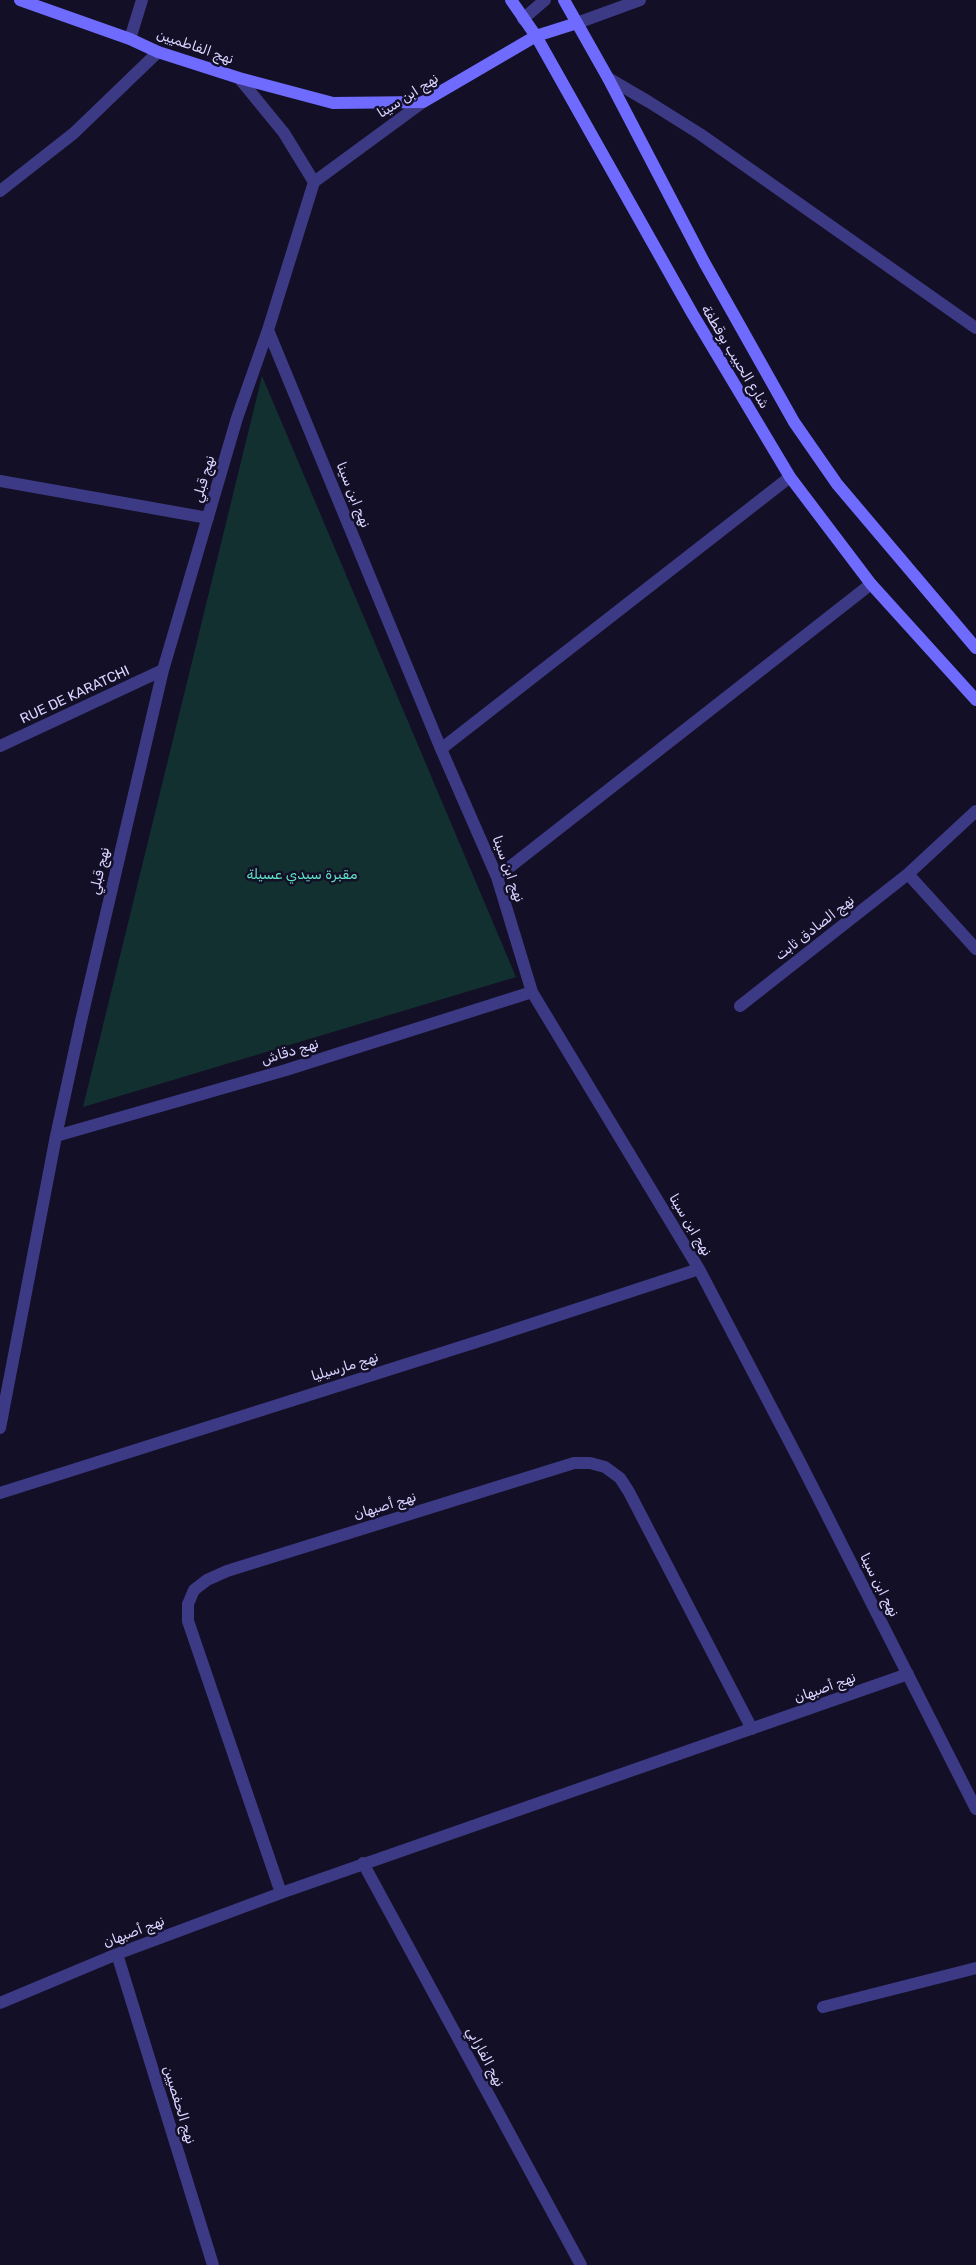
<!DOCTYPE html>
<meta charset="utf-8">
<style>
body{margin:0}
canvas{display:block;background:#130f26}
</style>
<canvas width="976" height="2265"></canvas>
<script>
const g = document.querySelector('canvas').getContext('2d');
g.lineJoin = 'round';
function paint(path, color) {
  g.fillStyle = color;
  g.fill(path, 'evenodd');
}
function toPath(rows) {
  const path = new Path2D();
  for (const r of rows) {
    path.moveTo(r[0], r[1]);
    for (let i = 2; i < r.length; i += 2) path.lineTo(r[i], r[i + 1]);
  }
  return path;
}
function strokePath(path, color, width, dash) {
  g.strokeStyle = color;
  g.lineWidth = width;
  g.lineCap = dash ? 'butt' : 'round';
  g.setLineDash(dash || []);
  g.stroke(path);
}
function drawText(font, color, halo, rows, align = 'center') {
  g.font = font + ' Rubik,"Noto Naskh Arabic",sans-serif';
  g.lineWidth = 5;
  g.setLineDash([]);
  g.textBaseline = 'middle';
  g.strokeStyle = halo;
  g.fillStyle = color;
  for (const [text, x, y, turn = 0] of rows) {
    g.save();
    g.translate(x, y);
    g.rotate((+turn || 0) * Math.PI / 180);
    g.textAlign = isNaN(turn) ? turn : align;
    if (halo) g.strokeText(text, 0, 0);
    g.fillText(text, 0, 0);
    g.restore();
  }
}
const green = toPath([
 [262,376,516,977,83,1107]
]);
const street = toPath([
 [523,19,545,0],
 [577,23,640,0],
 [130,39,142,0],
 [239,78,284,133,314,182],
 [608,78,649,102,700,134,976,328],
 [0,191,74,133,158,52],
 [268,330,441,749,497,877,532,992,699,1269,800,1462,976,1809],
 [0,481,208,518],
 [0,746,163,670],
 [441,749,790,477],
 [976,811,908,874,976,949],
 [497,877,871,584],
 [740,1006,908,874],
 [56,1136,286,1070,532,992],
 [0,1428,56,1136,81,1021,163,670,237,418,268,330,314,182,423,102],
 [0,1493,489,1338,699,1269],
 [363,1863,581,2265],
 [281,1893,188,1621,188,1604,194,1590,207,1580,227,1571,574,1463,590,1463,605,1467,620,1478,629,1492,752,1729],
 [117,1954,213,2265],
 [0,2003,117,1954,281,1893,908,1674],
 [823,2007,976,1968]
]);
const secondary = toPath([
 [20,0,130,39,158,52,239,78,333,103,423,102,536,36,577,23],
 [511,0,536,36,692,313,790,477,871,584,976,700],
 [564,0,608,78,704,262,794,422,837,484,976,648]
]);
const streetNames = [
 ["نهج الفاطميين",195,47,19],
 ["نهج ابن سينا",408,96,-33],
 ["شارع الحبيب بوقطفة",735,357,59],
 ["نهج قبلي",204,479,-74],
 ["نهج ابن سينا",353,495,68],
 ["RUE DE KARATCHI",75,695,-25],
 ["نهج ابن سينا",508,869,70],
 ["نهج قبلي",100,871,-77],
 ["نهج الصادق ثابت",815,928,-38],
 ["نهج دقاش",290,1052,-17],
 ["نهج ابن سينا",690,1225,59],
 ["نهج مارسيليا",345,1367,-17],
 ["نهج أصبهان",385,1506,-17],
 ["نهج ابن سينا",879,1585,63],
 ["نهج أصبهان",825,1688,-20],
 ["نهج أصبهان",134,1932,-21],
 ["نهج الفارابي",485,2057,62],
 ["نهج الحفصيين",179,2105,73]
];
const parkNames = [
 ["مقبرة سيدي عسيلة",302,875]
];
paint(green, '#12302f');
strokePath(street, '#3d3a85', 12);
strokePath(secondary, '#6f6bff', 12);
drawText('14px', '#d9d4ff', '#130f26', streetNames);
drawText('14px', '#5fe0c0', '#130f26', parkNames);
</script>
